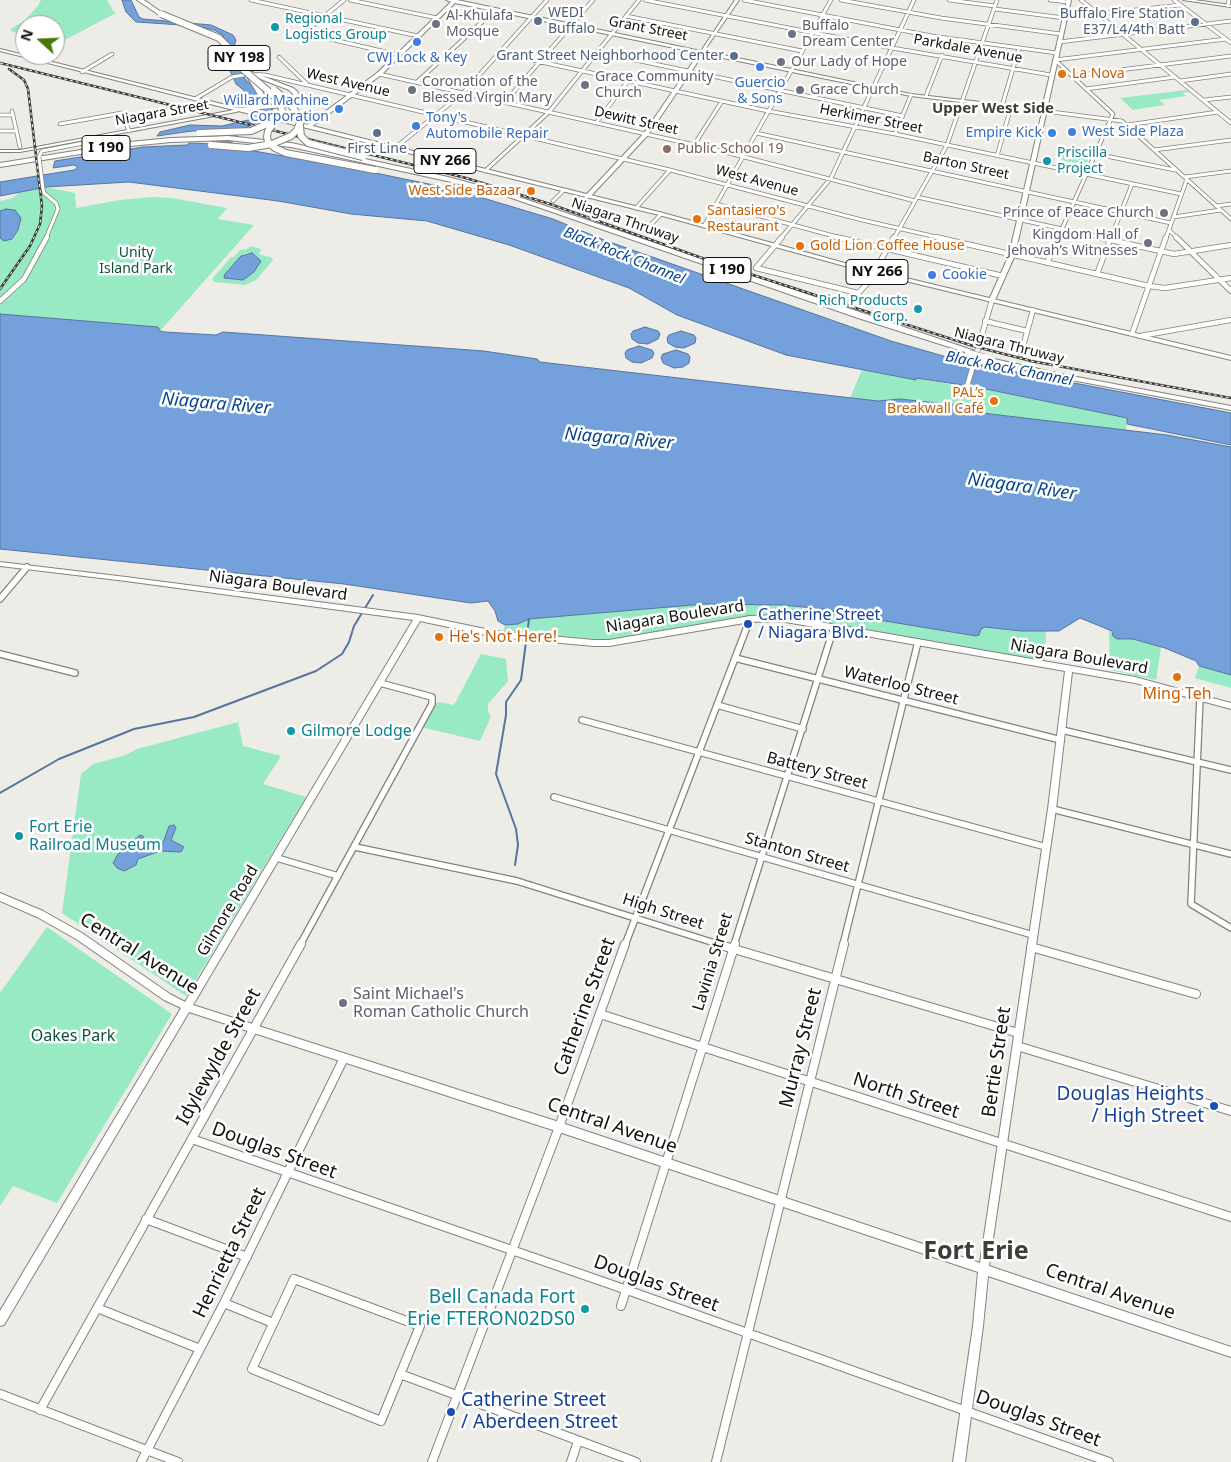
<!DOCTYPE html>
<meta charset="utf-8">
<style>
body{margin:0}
#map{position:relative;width:1231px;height:1462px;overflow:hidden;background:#eeece7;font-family:"Noto Sans",sans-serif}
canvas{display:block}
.north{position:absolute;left:15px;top:15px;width:50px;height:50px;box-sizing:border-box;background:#fff;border:1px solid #a0a09f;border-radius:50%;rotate:290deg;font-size:14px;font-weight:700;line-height:20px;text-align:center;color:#11110f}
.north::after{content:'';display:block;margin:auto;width:18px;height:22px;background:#467801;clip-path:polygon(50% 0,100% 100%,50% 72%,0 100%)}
</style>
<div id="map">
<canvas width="1231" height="1462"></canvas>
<div class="north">N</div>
</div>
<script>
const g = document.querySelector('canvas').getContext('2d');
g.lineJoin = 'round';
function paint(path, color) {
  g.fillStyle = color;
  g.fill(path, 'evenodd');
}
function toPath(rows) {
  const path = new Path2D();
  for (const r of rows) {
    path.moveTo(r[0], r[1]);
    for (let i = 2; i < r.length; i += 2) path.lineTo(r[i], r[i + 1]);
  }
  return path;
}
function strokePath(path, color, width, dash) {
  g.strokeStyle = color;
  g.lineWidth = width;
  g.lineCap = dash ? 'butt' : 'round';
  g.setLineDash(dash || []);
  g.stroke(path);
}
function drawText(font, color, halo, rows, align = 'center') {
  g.font = font + ' "Noto Sans",sans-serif';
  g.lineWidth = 5;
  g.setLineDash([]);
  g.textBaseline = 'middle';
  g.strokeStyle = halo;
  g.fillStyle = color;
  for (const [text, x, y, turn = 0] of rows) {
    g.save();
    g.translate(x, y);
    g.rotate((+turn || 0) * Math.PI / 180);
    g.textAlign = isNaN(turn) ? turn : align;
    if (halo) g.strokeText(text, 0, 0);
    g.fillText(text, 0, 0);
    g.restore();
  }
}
const green = toPath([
 [41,0,107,0,113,11,116,13,65,40,56,38,58,37,55,36,55,25,25,25,25,35,11,31,11,29,25,20,38,6],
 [1186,90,1189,92,1182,93,1186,96,1159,100,1165,105,1133,110,1120,98],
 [1064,152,1089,157,1083,172,1072,170,1075,163,1061,160],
 [46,187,75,193,76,208,120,200,154,197,172,198,227,208,218,219,254,225,160,331,158,327,0,314,0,201,13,198,19,192],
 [251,246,261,249,259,254,272,258,273,260,256,280,245,285,214,282,212,279,231,257,234,257,240,250,247,249],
 [250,253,260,260,254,273,241,280,224,278,227,271,243,254],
 [862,370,915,380,916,378,953,385,954,383,1127,418,1126,431,973,412,973,407,900,399,878,401,850,398],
 [704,604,783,605,825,609,967,635,976,636,981,629,985,627,1021,631,1046,631,1045,661,913,640,828,623,762,614,611,640,503,632,505,625,518,624,529,619],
 [1109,630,1122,640,1133,639,1161,647,1156,680,1110,670],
 [481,654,506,659,508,681,488,704,488,711,491,717,480,741,421,727,431,705,440,702,454,705],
 [1199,666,1231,675,1231,688,1195,678],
 [238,722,243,746,281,756,263,784,306,797,186,996,62,913,81,774,93,764,126,755,137,749],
 [47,927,172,1014,57,1203,13,1186,0,1206,0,993]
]);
const water = toPath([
 [122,0,131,0,139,17,143,19,211,25,233,35,236,40,232,54,239,69,246,80,266,97,272,106,271,109,273,110,272,115,264,120,240,130,230,145,254,151,351,168,453,189,553,219,604,240,891,341,961,361,966,358,980,365,1231,413,1231,445,1127,424,1127,418,976,387,916,378,916,380,786,355,677,315,629,288,509,245,427,221,351,214,278,201,129,182,46,187,0,196,0,182,74,170,77,168,77,166,73,165,53,168,55,161,143,147,187,145,189,143,215,144,222,136,222,131,192,131,157,136,160,132,190,125,222,126,257,118,262,114,264,110,262,105,236,84,222,53,225,43,223,35,214,30,197,26,136,22,126,12,122,0],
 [6,209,15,210,21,218,18,230,12,239,4,241,0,238,0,211,6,209],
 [252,253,261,261,254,272,243,280,224,278,225,274,241,256,252,253],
 [0,314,158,327,160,331,165,332,216,335,223,332,484,351,537,359,540,362,878,401,900,399,973,407,974,412,1167,435,1231,447,1231,675,1199,666,1196,661,1165,648,1133,639,1117,639,1113,636,1112,631,1080,618,1059,631,1021,631,985,627,981,629,979,635,976,636,855,616,824,609,783,605,704,604,529,619,518,624,505,625,498,621,495,611,488,601,471,603,344,584,0,549,0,314],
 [645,327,658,331,660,334,658,339,648,344,638,343,632,339,631,334,633,331,645,327],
 [681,331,694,335,696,338,695,343,684,348,675,347,668,343,667,338,669,335,681,331],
 [639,346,652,350,654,353,652,358,641,363,632,362,626,358,625,353,627,350,639,346],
 [676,350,688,354,690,357,689,363,683,367,674,368,663,363,661,357,663,354,676,350],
 [174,825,176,828,171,840,184,847,181,852,160,851,138,859,136,865,124,871,117,868,113,863,118,854,140,835,143,836,144,846,148,849,159,847,163,843,169,826,174,825]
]);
const stream = toPath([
 [0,793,59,759,134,729,194,717,316,671,342,654,349,642,354,626,373,595],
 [515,865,518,845,516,829,496,774,506,715,506,702,521,680,529,619]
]);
const streetFar3 = toPath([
 [251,0,418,36],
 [350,0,437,18],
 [645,0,892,48,1051,75],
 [744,0,932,36,1057,53],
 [841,0,941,18,1061,34],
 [949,0,995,6],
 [1050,0,1068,2],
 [1081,0,1231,123],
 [1174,0,1231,43],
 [1228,6,1229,0],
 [995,9,1064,18],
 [1099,14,1180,5],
 [626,16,802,51],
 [304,33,399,55],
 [304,33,344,0],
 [1059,42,1231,21],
 [597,52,903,116],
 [499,53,768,111,895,134,1181,194],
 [279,57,307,84],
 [1055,60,1226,39],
 [1055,60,1113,114,1058,238],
 [82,72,112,54],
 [379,74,717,150,915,201],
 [1072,76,1231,56],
 [1180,81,1231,74],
 [417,82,495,10],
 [1086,89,1175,77],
 [926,96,942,55],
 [195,99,232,77,250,74,265,75,670,170,862,220,941,238],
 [1204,100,1231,97],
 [505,102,593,0],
 [1002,106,1019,48],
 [12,111,20,147],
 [1044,111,1122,121,1231,219],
 [0,115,12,115],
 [596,123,628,81],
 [60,124,122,113,129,131],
 [1127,125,1218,112],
 [0,131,16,131],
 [756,133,1171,223],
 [895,134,911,95],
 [694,145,722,101],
 [395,148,463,93,547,0],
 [1154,150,1231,140],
 [1096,154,1175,170],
 [997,156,1011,107],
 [39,157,42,151,89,142,92,140,91,138],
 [485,171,549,112,639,0],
 [1185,177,1231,171],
 [43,189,44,193,56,203,58,209,46,238],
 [917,197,1103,238],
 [553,201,564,190],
 [581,203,588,196],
 [716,204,841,238],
 [1216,206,1231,204],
 [636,208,670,170],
 [1173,217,1221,210],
 [704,226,831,0],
 [1169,230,1177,238],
 [645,231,661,214],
 [781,238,831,178,914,0],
 [894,238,947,145,997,0],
 [1111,238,1132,184],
 [1166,238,1187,179]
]);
const streetFar2 = toPath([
 [782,237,756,268,858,293],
 [836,237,1003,276],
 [936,237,1149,286,1165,288,1231,278],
 [1097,237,1174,254,1231,245],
 [1176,237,1231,291],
 [1047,263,1059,237],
 [1097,274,1111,237],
 [0,301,24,279,47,237],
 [850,302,875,275,876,269,894,237],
 [985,321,1027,331],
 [1132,334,1166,237],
 [1140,336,1231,320],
 [1021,354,1033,310],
 [966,390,992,300]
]);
const streetFar1 = toPath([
 [0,599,27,567],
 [0,654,75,673],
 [735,658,1061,740],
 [1200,697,1191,904,1231,928],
 [717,705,803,729],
 [582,720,1046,847],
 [1062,730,1231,770],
 [554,797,1033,935],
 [1052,809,1231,854],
 [355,847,517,881,721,945],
 [277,858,338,876,337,878],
 [300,945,432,704,432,697,380,683],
 [625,945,750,619],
 [734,945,834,627],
 [843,945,918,642]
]);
const street = toPath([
 [717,944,1018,1033],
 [1031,947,1196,994],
 [600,1014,1231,1217],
 [1017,1046,1231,1111],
 [192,1139,627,1290,1109,1462],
 [146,1219,247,1257],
 [294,1279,420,1326,381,1421,252,1369,294,1279],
 [224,1303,273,1323],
 [621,1306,735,944],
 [97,1308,200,1349],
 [400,1374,636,1462],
 [0,1394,178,1462],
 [40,1410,301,944],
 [141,1462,224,1303,344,1058],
 [432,1462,559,1127,625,944],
 [571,1462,578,1441],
 [716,1462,844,944]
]);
const secondary = toPath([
 [446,0,457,0,701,51,735,0,739,0,704,51,911,94,1042,109,1067,0,1071,0,1015,255,995,300,992,302,989,300,1009,255,1042,112,911,96,703,54,648,135,590,197,588,197,586,196,586,195,644,133,699,53,455,3,381,75,310,128,306,128,306,126,377,73,451,2,446,0],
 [1183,0,1194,0,1231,5,1231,7,1183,0],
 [0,49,242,109,242,110,236,112,20,152,0,152,0,150,20,150,234,110,0,51,0,49],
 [0,562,126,577,418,615,495,631,594,640,609,640,750,616,780,615,1135,677,1231,703,1231,709,1135,683,1072,672,1056,809,989,1266,1231,1347,1231,1357,988,1276,983,1326,965,1462,953,1462,973,1326,978,1272,559,1132,189,1012,4,1325,0,1326,0,1311,181,1008,164,1000,76,939,37,917,0,901,0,893,43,911,82,933,170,994,185,1002,413,620,126,581,0,566,0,562],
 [420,621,495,637,594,646,609,646,750,622,780,621,1065,671,1048,809,980,1263,559,1122,193,1005,420,621]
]);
const primary = toPath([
 [240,108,663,213,852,265,1231,356,1231,360,848,267,659,215,238,111,237,110,240,108]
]);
const highway = toPath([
 [137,0,144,0,164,14,159,15,137,0],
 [252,72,293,88,298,92,299,96,291,104,284,107,238,111,238,109,248,107,258,102,260,98,246,75,252,72],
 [253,76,289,90,293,94,293,96,287,102,281,104,258,106,262,104,266,98,253,76],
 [228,136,291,143,448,177,507,193,975,351,974,353,968,353,858,318,503,195,447,181,291,147,228,140,171,142,130,146,0,167,0,163,130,142,171,138,228,136],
 [981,356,1061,374,1231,406,1231,410,1061,378,981,360,981,356]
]);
const rail = toPath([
 [0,63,466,178,550,204,716,263,973,346,1031,361,1231,398],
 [0,289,30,246,40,224,42,206,28,89,24,80,9,69]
]);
const streetBridge = toPath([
 [39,157,43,189]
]);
const highwayBridgeFar1 = toPath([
 [161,14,219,38,229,48,238,65,275,97,281,105,282,112,268,131,267,137,268,142,275,148,286,153,375,170],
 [274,90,286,99,294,109,299,118,301,136,308,143,363,157],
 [199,133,251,131,274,121],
 [211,145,248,148,272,144,291,136,297,130,300,123]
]);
const highwayBridge = toPath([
 [969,354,984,358]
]);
const markers = [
 [538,21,5,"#5c6f8a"],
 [1195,22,5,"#5c6f8a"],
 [436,24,5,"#6b7280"],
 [275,27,5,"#0f9aa8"],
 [792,34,5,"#6b7280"],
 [417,42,5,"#3f7fe0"],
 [734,56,5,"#5c6f8a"],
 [781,62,5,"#6b7280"],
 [760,67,5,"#3f7fe0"],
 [1062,74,5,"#e8710a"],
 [585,85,5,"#6b7280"],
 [412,90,5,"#6b7280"],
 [800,90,5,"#6b7280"],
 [339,109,5,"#3f7fe0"],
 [416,126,5,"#3f7fe0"],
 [1072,132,5,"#3f7fe0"],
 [377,133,5,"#5c6f8a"],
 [1052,133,5,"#3f7fe0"],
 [667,149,5,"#8d6e63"],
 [1047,161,5,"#0f9aa8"],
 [531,191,5,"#e8710a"],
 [1164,213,5,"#6b7280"],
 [697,219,5,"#e8710a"],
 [1148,243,5,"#6b7280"],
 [800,246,5,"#e8710a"],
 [932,275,5,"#3f7fe0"],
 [918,309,5,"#0f9aa8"],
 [994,401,5,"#e8710a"],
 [748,624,5,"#1a4fb4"],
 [439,637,5,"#e8710a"],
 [1177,677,5,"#e8710a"],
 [291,731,5,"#0f9aa8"],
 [19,836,5,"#0f9aa8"],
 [343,1003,5,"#6b7280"],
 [1214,1106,5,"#1a4fb4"],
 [585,1309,5,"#0f9aa8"],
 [451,1412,5,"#1a4fb4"]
];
const farServicenames = [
 ["WEDI",548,13,"left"],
 ["Buffalo",548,29,"left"],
 ["Buffalo Fire Station",1185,14],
 ["E37/L4/4th Batt",1185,30],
 ["Grant Street Neighborhood Center",724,56],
 ["First Line",377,149,"center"]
];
const farWorshipnames = [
 ["Al-Khulafa",446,16],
 ["Mosque",446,32],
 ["Buffalo",802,26],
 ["Dream Center",802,42],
 ["Our Lady of Hope",791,62],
 ["Grace Community",595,77],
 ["Church",595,93],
 ["Coronation of the",422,82],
 ["Blessed Virgin Mary",422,98],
 ["Grace Church",810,90],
 ["Prince of Peace Church",1154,213,"right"],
 ["Kingdom Hall of",1138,235,"right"],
 ["Jehovah’s Witnesses",1138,251,"right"]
];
const farCulturenames = [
 ["Regional",285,19],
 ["Logistics Group",285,35],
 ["Priscilla",1057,153],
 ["Project",1057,169],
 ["Rich Products",908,301,"right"],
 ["Corp.",908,317,"right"]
];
const farStreetnames = [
 ["Grant Street",648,29,11],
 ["Parkdale Avenue",968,49,10],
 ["West Avenue",348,83,13],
 ["Niagara Street",162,113,-10],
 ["Herkimer Street",871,119,11],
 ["Dewitt Street",636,121,13],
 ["Barton Street",966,166,12],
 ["West Avenue",757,181,15],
 ["Niagara Thruway",625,221,19],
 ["Niagara Thruway",1009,346,14]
];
const farShopnames = [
 ["CWJ Lock & Key",417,58,"center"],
 ["Guercio",760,83,"center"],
 ["& Sons",760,99,"center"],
 ["Willard Machine",329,101,"right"],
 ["Corporation",329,117,"right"],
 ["Tony's",426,118],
 ["Automobile Repair",426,134],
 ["West Side Plaza",1082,132],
 ["Empire Kick",1042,133,"right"],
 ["Cookie",942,275]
];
const farFoodnames = [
 ["La Nova",1072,74],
 ["West Side Bazaar",521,191,"right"],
 ["Santasiero's",707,211],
 ["Restaurant",707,227],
 ["Gold Lion Coffee House",810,246],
 ["PAL’s",984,393,"right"],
 ["Breakwall Café",984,409,"right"]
];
const farEducationnames = [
 ["Public School 19",677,149]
];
const farParknames = [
 ["Unity",136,253],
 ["Island Park",136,269]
];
const shields = [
 [239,58,62],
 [106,148,48],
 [445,161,62],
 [727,270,48],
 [877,272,62]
];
const shieldNames = [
 ["NY 198",239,58],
 ["I 190",106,148],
 ["NY 266",445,161],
 ["I 190",727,270],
 ["NY 266",877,272]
];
const farNeighbourhoodnames = [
 ["Upper West Side",993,109]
];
const farWaternames = [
 ["Black Rock Channel",624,256,22],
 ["Black Rock Channel",1009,369,11]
];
const streetNames = [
 ["Niagara Boulevard",278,586,8],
 ["Niagara Boulevard",675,617,-9],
 ["Niagara Boulevard",1079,657,10],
 ["Waterloo Street",901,686,14],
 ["Battery Street",817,771,15],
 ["Stanton Street",797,853,16],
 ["Gilmore Road",228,911,-59],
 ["High Street",663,912,18],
 ["Lavinia Street",713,962,-73]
];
const transitNames = [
 ["Catherine Street",758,615],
 ["/ Niagara Blvd.",758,633]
];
const foodNames = [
 ["He's Not Here!",449,637],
 ["Ming Teh",1177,694,"center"]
];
const cultureNames = [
 ["Gilmore Lodge",301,731],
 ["Fort Erie",29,827],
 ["Railroad Museum",29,845]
];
const worshipNames = [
 ["Saint Michael's",353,994],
 ["Roman Catholic Church",353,1012]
];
const parkNames = [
 ["Oakes Park",73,1036]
];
const waterNames = [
 ["Niagara River",216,404,5],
 ["Niagara River",619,439,5],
 ["Niagara River",1022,487,8]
];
const nearStreetnames = [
 ["Central Avenue",139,954,32],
 ["Catherine Street",585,1007,-70],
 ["Murray Street",801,1048,-76],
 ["Idylewylde Street",219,1057,-61],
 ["Bertie Street",997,1062,-82],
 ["North Street",906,1096,18],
 ["Central Avenue",612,1126,19],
 ["Douglas Street",274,1151,20],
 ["Henrietta Street",230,1253,-64],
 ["Douglas Street",656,1284,20],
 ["Central Avenue",1110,1292,19],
 ["Douglas Street",1038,1419,20]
];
const nearTransitnames = [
 ["Douglas Heights",1204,1095],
 ["/ High Street",1204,1117],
 ["Catherine Street",461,1401,"left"],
 ["/ Aberdeen Street",461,1423,"left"]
];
const nearCulturenames = [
 ["Bell Canada Fort",575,1298],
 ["Erie FTERON02DS0",575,1320]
];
const nearDistrictnames = [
 ["Fort Erie",976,1252]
];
paint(green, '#97eac3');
paint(water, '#74a0dc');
strokePath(water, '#56759e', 1);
strokePath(stream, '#56759e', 2);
strokePath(streetFar3, '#83827d', 4.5);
strokePath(streetFar2, '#83827d', 6);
strokePath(streetFar1, '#83827d', 8);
strokePath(street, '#83827d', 10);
strokePath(secondary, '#83827d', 2);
strokePath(primary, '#83827d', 2);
strokePath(highway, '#83827d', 2);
strokePath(streetFar3, '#fff', 3);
strokePath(streetFar2, '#fff', 4.5);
strokePath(streetFar1, '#fff', 5.5);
strokePath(street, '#fff', 8);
paint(secondary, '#fff');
paint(primary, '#fff');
paint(highway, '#fff');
strokePath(rail, '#3a3a37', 2.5);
strokePath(rail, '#fff', 1, [3]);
strokePath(streetBridge, '#83827d', 4.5, []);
strokePath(highwayBridgeFar1, '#83827d', 8, []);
strokePath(highwayBridge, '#83827d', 9, []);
strokePath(streetBridge, '#fff', 3);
strokePath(highwayBridgeFar1, '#fff', 6);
strokePath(highwayBridge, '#fff', 8);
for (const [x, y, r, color] of markers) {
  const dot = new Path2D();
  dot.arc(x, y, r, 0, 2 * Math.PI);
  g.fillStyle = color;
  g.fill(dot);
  strokePath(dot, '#fff', 2);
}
drawText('14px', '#4e5e75', '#fff', farServicenames, 'right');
drawText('14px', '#5b616d', '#fff', farWorshipnames, 'left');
drawText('14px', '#0d838f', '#fff', farCulturenames, 'left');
drawText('14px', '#11110f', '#fff', farStreetnames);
drawText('14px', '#366cbe', '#fff', farShopnames, 'left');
drawText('14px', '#c56008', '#fff', farFoodnames, 'left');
drawText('14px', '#785e54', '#fff', farEducationnames, 'left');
drawText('14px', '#0a5138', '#fff', farParknames);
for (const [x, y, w] of shields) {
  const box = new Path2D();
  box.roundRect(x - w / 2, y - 12.5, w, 25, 4);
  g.fillStyle = '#fff';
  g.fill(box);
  strokePath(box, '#11110f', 1);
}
drawText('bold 15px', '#11110f', null, shieldNames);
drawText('bold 15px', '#3e3d39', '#fff', farNeighbourhoodnames);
drawText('italic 15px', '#0a468d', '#fff', farWaternames);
drawText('16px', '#11110f', '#fff', streetNames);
drawText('16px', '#164399', '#fff', transitNames, 'left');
drawText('16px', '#c56008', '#fff', foodNames, 'left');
drawText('16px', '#0d838f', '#fff', cultureNames, 'left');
drawText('16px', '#5b616d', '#fff', worshipNames, 'left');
drawText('16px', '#0a5138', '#fff', parkNames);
drawText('italic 18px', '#0a468d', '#fff', waterNames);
drawText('19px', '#11110f', '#fff', nearStreetnames);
drawText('19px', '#164399', '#fff', nearTransitnames, 'right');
drawText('19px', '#0d838f', '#fff', nearCulturenames, 'right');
drawText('bold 25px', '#3e3d39', '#fff', nearDistrictnames);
</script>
